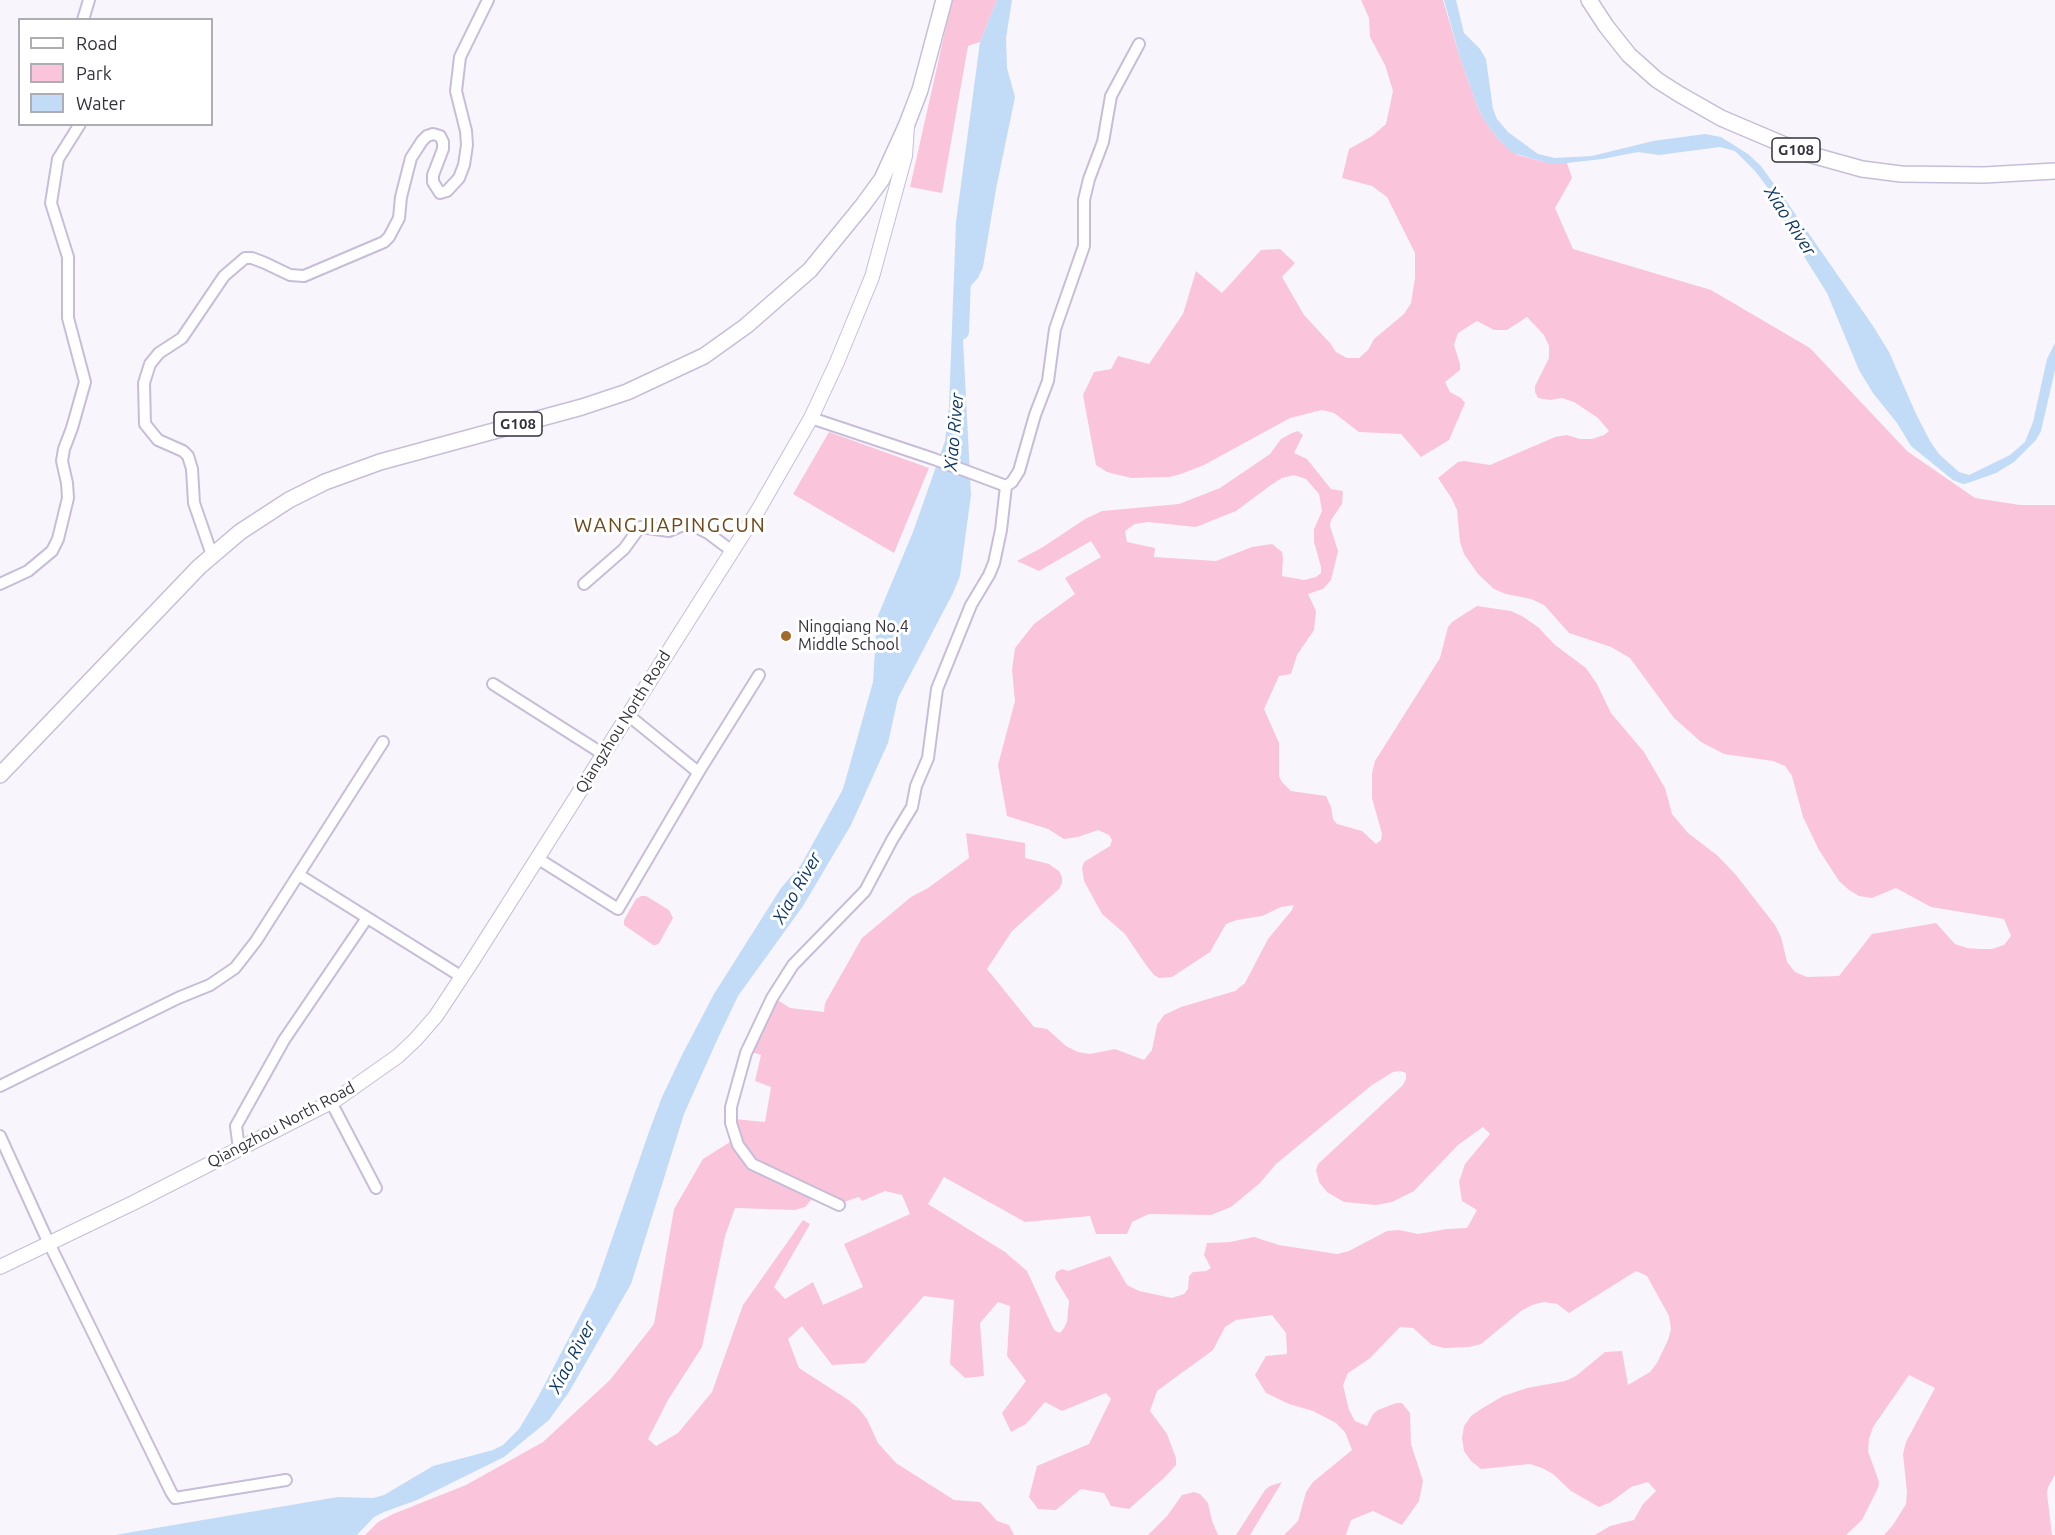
<!DOCTYPE html>
<style>
body{margin:0}
#map{position:relative;width:2055px;height:1535px;overflow:hidden;background:#f8f6fc;font-family:Ubuntu,sans-serif}
canvas{display:block}
.legend{position:absolute;left:18px;top:18px;width:195px;height:108px;box-sizing:border-box;background:#fff;border:2px solid #aeadb1;margin:0;padding:8px 10px;list-style:none;font-size:18px;color:#35313c}
.legend li{display:flex;align-items:center;gap:12px;height:30px}
.legend b{width:30px;border:2px solid #aeadb1}
</style>
<div id="map">
<canvas width="2055" height="1535"></canvas>
<ul class="legend">
<li><b style="height:8px;background:#fff"></b>Road</li>
<li><b style="height:16px;background:#fac5da"></b>Park</li>
<li><b style="height:16px;background:#c2dbf7"></b>Water</li>
</ul>
</div>
<script>
const g = document.querySelector('canvas').getContext('2d');
g.lineJoin = 'round';
function paint(path, color) {
  g.fillStyle = color;
  g.fill(path, 'evenodd');
}
function toPath(rows) {
  const path = new Path2D();
  for (const r of rows) {
    path.moveTo(r[0], r[1]);
    for (let i = 2; i < r.length; i += 2) path.lineTo(r[i], r[i + 1]);
  }
  return path;
}
function strokePath(path, color, width, dash) {
  g.strokeStyle = color;
  g.lineWidth = width;
  g.lineCap = dash ? 'butt' : 'round';
  g.setLineDash(dash || []);
  g.stroke(path);
}
function drawText(font, color, halo, rows, align = 'center') {
  g.font = font + ' Ubuntu,sans-serif';
  g.lineWidth = 6;
  g.setLineDash([]);
  g.textBaseline = 'middle';
  g.strokeStyle = halo;
  g.fillStyle = color;
  for (const [text, x, y, turn = 0] of rows) {
    g.save();
    g.translate(x, y);
    g.rotate((+turn || 0) * Math.PI / 180);
    g.textAlign = isNaN(turn) ? turn : align;
    if (halo) g.strokeText(text, 0, 0);
    g.fillText(text, 0, 0);
    g.restore();
  }
}
const green = toPath([
 [952,0,997,0,980,42,968,46,942,193,910,187],
 [1361,0,1443,0,1460,58,1478,108,1486,123,1500,141,1518,155,1548,163,1567,163,1572,178,1555,208,1573,249,1711,290,1810,348,1907,451,1975,498,2020,505,2055,505,2055,1475,2048,1487,2047,1493,2052,1535,1884,1535,1893,1525,1906,1504,1907,1492,1903,1454,1906,1442,1935,1388,1909,1375,1873,1427,1869,1439,1868,1451,1879,1482,1878,1488,1862,1520,1846,1535,1595,1535,1610,1526,1634,1520,1643,1504,1656,1491,1648,1482,1631,1487,1611,1502,1599,1507,1571,1491,1553,1474,1542,1468,1530,1464,1481,1469,1471,1461,1464,1451,1462,1438,1464,1426,1471,1416,1481,1409,1503,1396,1527,1388,1565,1381,1576,1376,1605,1352,1622,1351,1628,1385,1650,1372,1657,1363,1668,1340,1671,1329,1669,1316,1647,1276,1636,1271,1569,1313,1557,1304,1544,1302,1532,1305,1521,1311,1481,1344,1469,1347,1444,1348,1432,1345,1413,1328,1400,1327,1369,1359,1348,1373,1343,1385,1349,1410,1355,1421,1367,1426,1373,1414,1378,1410,1396,1403,1402,1403,1410,1413,1411,1444,1423,1481,1419,1501,1402,1525,1373,1511,1351,1520,1346,1535,1284,1535,1298,1521,1306,1492,1313,1482,1352,1450,1345,1432,1336,1423,1313,1411,1289,1404,1266,1393,1255,1375,1266,1356,1287,1354,1286,1333,1272,1315,1236,1320,1225,1327,1213,1350,1157,1391,1150,1411,1167,1434,1176,1458,1176,1465,1165,1477,1129,1509,1111,1506,1104,1493,1081,1489,1056,1510,1038,1509,1029,1497,1037,1466,1089,1444,1111,1399,1106,1393,1062,1411,1045,1402,1026,1424,1011,1432,1002,1413,1026,1381,1007,1356,1010,1306,998,1302,980,1323,984,1376,965,1378,950,1364,954,1300,924,1296,865,1363,832,1365,802,1326,788,1339,799,1368,850,1401,859,1409,867,1419,878,1443,896,1463,954,1500,980,1502,997,1521,1009,1525,1014,1535,365,1535,378,1522,393,1514,466,1485,543,1442,610,1380,654,1324,674,1209,703,1159,733,1140,763,1175,812,1199,805,1207,795,1210,735,1208,725,1236,702,1347,668,1400,648,1439,656,1446,678,1433,712,1392,743,1305,803,1220,810,1224,774,1287,785,1299,813,1282,823,1305,863,1287,844,1244,910,1214,902,1195,885,1191,862,1201,859,1197,844,1202,758,1163,745,1152,734,1119,765,1122,771,1087,755,1081,761,1055,751,1052,776,999,790,1008,824,1012,825,1003,862,938,911,897,928,888,969,858,966,833,1025,843,1025,858,1049,864,1059,871,1062,877,1062,883,1059,889,1012,931,987,969,1034,1027,1047,1029,1066,1046,1078,1052,1090,1054,1115,1049,1144,1060,1152,1050,1157,1025,1164,1015,1181,1007,1235,991,1245,983,1268,939,1292,910,1294,905,1281,907,1262,916,1237,920,1226,924,1210,952,1172,977,1159,978,1154,975,1146,965,1125,934,1102,914,1084,881,1082,868,1084,862,1110,846,1112,840,1109,835,1098,830,1078,837,1064,839,1048,829,1007,816,998,765,1015,701,1012,670,1015,648,1034,624,1075,594,1065,578,1101,557,1091,541,1039,571,1017,561,1043,547,1085,519,1102,511,1179,504,1220,488,1270,454,1281,439,1292,433,1298,431,1303,435,1294,453,1307,459,1331,489,1343,491,1342,504,1331,520,1330,526,1338,551,1331,580,1323,589,1308,594,1316,611,1314,630,1297,655,1291,674,1279,676,1264,709,1279,743,1279,776,1282,782,1291,791,1326,796,1331,807,1333,819,1337,824,1362,831,1376,844,1381,840,1382,834,1372,798,1372,773,1375,761,1440,658,1448,627,1452,622,1477,606,1511,611,1522,616,1538,627,1555,645,1586,668,1597,684,1611,713,1644,752,1665,788,1672,814,1688,833,1718,856,1736,875,1775,925,1781,937,1787,962,1795,972,1807,977,1839,976,1872,934,1936,923,1955,944,1967,948,1980,949,1992,949,2004,945,2011,936,2004,919,1931,907,1896,888,1872,898,1859,896,1849,890,1839,881,1819,850,1803,817,1792,776,1785,766,1773,761,1724,754,1701,742,1674,718,1630,658,1611,647,1569,633,1544,605,1531,599,1506,594,1494,589,1478,574,1464,554,1460,542,1457,510,1452,499,1438,478,1458,462,1464,461,1490,465,1555,437,1567,435,1580,439,1592,439,1604,435,1609,431,1598,418,1574,402,1562,398,1550,400,1538,398,1535,392,1535,386,1549,358,1549,346,1544,335,1527,317,1507,330,1494,330,1477,321,1458,333,1454,345,1460,364,1460,370,1445,382,1450,392,1461,398,1465,403,1449,440,1421,457,1401,434,1359,432,1334,413,1322,410,1290,418,1204,465,1181,474,1169,477,1131,478,1107,472,1096,465,1083,395,1094,372,1111,369,1118,356,1149,364,1183,314,1196,271,1222,293,1261,250,1280,249,1295,263,1282,277,1304,315,1330,343,1336,352,1347,358,1359,358,1368,350,1374,339,1404,314,1411,303,1415,278,1415,253,1387,197,1372,186,1342,178,1349,149,1372,136,1386,124,1393,91,1385,65,1370,37,1369,18],
 [1294,475,1306,479,1319,494,1322,511,1314,529,1314,542,1321,567,1321,573,1316,577,1304,580,1282,576,1283,558,1282,552,1272,544,1252,547,1216,561,1154,557,1155,548,1127,542,1125,531,1135,524,1148,522,1196,527,1236,511,1271,485,1282,478],
 [1400,1071,1406,1073,1406,1079,1403,1085,1318,1164,1316,1170,1319,1182,1327,1192,1344,1202,1376,1205,1392,1202,1414,1191,1458,1145,1483,1127,1490,1134,1465,1164,1459,1182,1462,1201,1477,1210,1467,1228,1447,1229,1418,1234,1399,1230,1387,1231,1349,1251,1337,1254,1279,1245,1254,1237,1230,1242,1207,1243,1204,1255,1211,1268,1206,1271,1193,1272,1189,1276,1188,1289,1184,1294,1172,1298,1139,1291,1127,1285,1110,1256,1068,1271,1062,1269,1056,1272,1055,1278,1069,1301,1067,1322,1064,1328,1060,1333,1054,1330,1027,1271,1005,1252,928,1204,944,1177,1025,1222,1090,1216,1096,1234,1127,1234,1132,1222,1149,1214,1211,1215,1231,1207,1260,1183,1276,1164,1372,1085,1393,1072],
 [829,432,929,468,894,553,793,494],
 [641,896,646,896,669,910,673,918,659,943,656,945,653,945,624,925,624,920,636,899],
 [1282,1482,1250,1535,1236,1535,1265,1490,1270,1486],
 [1194,1492,1200,1494,1208,1503,1212,1521,1218,1535,1148,1535,1167,1516,1182,1495]
]);
const water = toPath([
 [997,0,1012,0,1006,38,1007,68,1015,97,996,189,983,267,978,278,966,291,961,301,971,495,960,576,953,593,898,698,888,743,851,825,803,906,738,996,718,1038,684,1114,631,1284,569,1392,549,1420,504,1457,417,1500,384,1512,374,1517,357,1535,115,1535,338,1497,373,1498,384,1495,433,1466,493,1450,503,1445,519,1429,537,1399,595,1288,650,1129,662,1097,682,1055,714,994,781,888,801,865,843,789,873,682,877,618,913,532,945,441,949,407,956,222,980,42],
 [1444,0,1456,0,1464,33,1480,49,1486,59,1493,109,1497,119,1508,132,1538,154,1555,158,1592,156,1653,141,1705,134,1721,137,1748,154,1760,165,1780,192,1873,326,1889,352,1916,414,1930,441,1939,454,1959,472,1969,475,2010,455,2025,442,2033,422,2047,359,2055,343,2055,370,2041,431,2036,440,2014,462,1996,473,1968,483,1963,484,1953,480,1911,446,1897,423,1873,393,1859,370,1827,293,1787,229,1771,192,1755,171,1735,151,1720,147,1659,155,1638,152,1602,159,1567,163,1548,163,1513,153,1500,141,1486,123,1478,108,1460,58]
]);
const river = toPath([
 [961,332,963,277]
]);
const minor = toPath([
 [83,20,89,0],
 [811,418,934,459,1006,486],
 [212,555,194,503,192,469,188,456,183,451,158,440,145,424,144,383,150,364,159,353,182,338,224,276,245,258,252,258,265,263,290,275,304,276,384,242,389,237,399,218,401,197,411,158,422,141,427,136,433,134,440,136,443,142,443,149,433,175,433,182,440,193,447,191,459,178,464,165,467,145,466,131,456,91,460,57,488,0],
 [0,584,28,571,52,551,58,539,68,498,67,483,62,461,64,449,72,428,85,382,68,318,68,257,51,203,58,159,80,124],
 [584,584,624,549,640,527,669,531,681,526,692,525,708,533,732,551],
 [493,684,603,754],
 [628,715,698,772],
 [537,858,618,909,701,768,759,675],
 [299,875,462,977],
 [0,1086,178,998,210,985,235,968,256,941,383,742],
 [331,1102,376,1188],
 [0,1136,46,1237,171,1492,175,1498,286,1480],
 [239,1149,236,1126,284,1040,367,918],
 [839,1205,752,1164,738,1145,731,1123,731,1107,746,1053,772,998,793,965,865,891,892,840,912,807,916,786,928,758,937,689,971,605,989,575,994,563,1001,530,1006,486,1012,482,1019,471,1035,415,1048,381,1055,329,1084,246,1084,200,1089,179,1103,142,1111,96,1139,44]
]);
const major = toPath([
 [0,1267,133,1203,337,1099,398,1056,416,1039,436,1016,471,963,757,512,811,418,837,362,872,277,905,156,907,126]
]);
const highway = toPath([
 [1589,0,1606,26,1629,55,1657,80,1679,94,1721,118,1801,152,1862,169,1901,174,1984,175,2055,171],
 [0,775,199,567,240,532,289,500,325,482,380,462,582,407,627,392,704,356,746,326,810,270,863,205,882,179,907,124,920,90,944,0]
]);
const markers = [
 [786,636,6,"#a26b27"]
];
const shields = [
 [1796,150,48],
 [518,424,48]
];
const shieldNames = [
 ["G108",1796,150],
 ["G108",518,424]
];
const poiNames = [
 ["Ningqiang No.4",798,627],
 ["Middle School",798,645]
];
const streetNames = [
 ["Qiangzhou North Road",623,722,-58],
 ["Qiangzhou North Road",281,1125,-28]
];
const waterNames = [
 ["Xiao River",1790,221,57],
 ["Xiao River",954,432,-85],
 ["Xiao River",797,888,-60],
 ["Xiao River",572,1357,-62]
];
const quarterNames = [
 ["WANGJIAPINGCUN",670,525]
];
paint(green, '#fac5da');
paint(water, '#c2dbf7');
strokePath(river, '#c2dbf7', 16);
strokePath(minor, '#c7bdd9', 14);
strokePath(major, '#c7bdd9', 16);
strokePath(highway, '#c7bdd9', 18);
strokePath(minor, '#fff', 10);
strokePath(major, '#fff', 14);
strokePath(highway, '#fff', 15);
for (const [x, y, r, color] of markers) {
  const dot = new Path2D();
  dot.arc(x, y, r, 0, 2 * Math.PI);
  g.fillStyle = color;
  g.fill(dot);
  strokePath(dot, '#fff', 2);
}
for (const [x, y, w] of shields) {
  const box = new Path2D();
  box.roundRect(x - w / 2, y - 12, w, 24, 4.5);
  g.fillStyle = '#fff';
  g.fill(box);
  strokePath(box, '#35313c', 1.5);
}
drawText('bold 15px', '#35313c', null, shieldNames);
drawText('16px', '#35313c', '#fff', poiNames, 'left');
drawText('16px', '#35313c', '#fff', streetNames);
drawText('italic 18px', '#0e3862', '#fff', waterNames);
g.letterSpacing = '1.5px';
drawText('20px', '#6e4819', '#fff', quarterNames);
g.letterSpacing = '0px';
</script>
